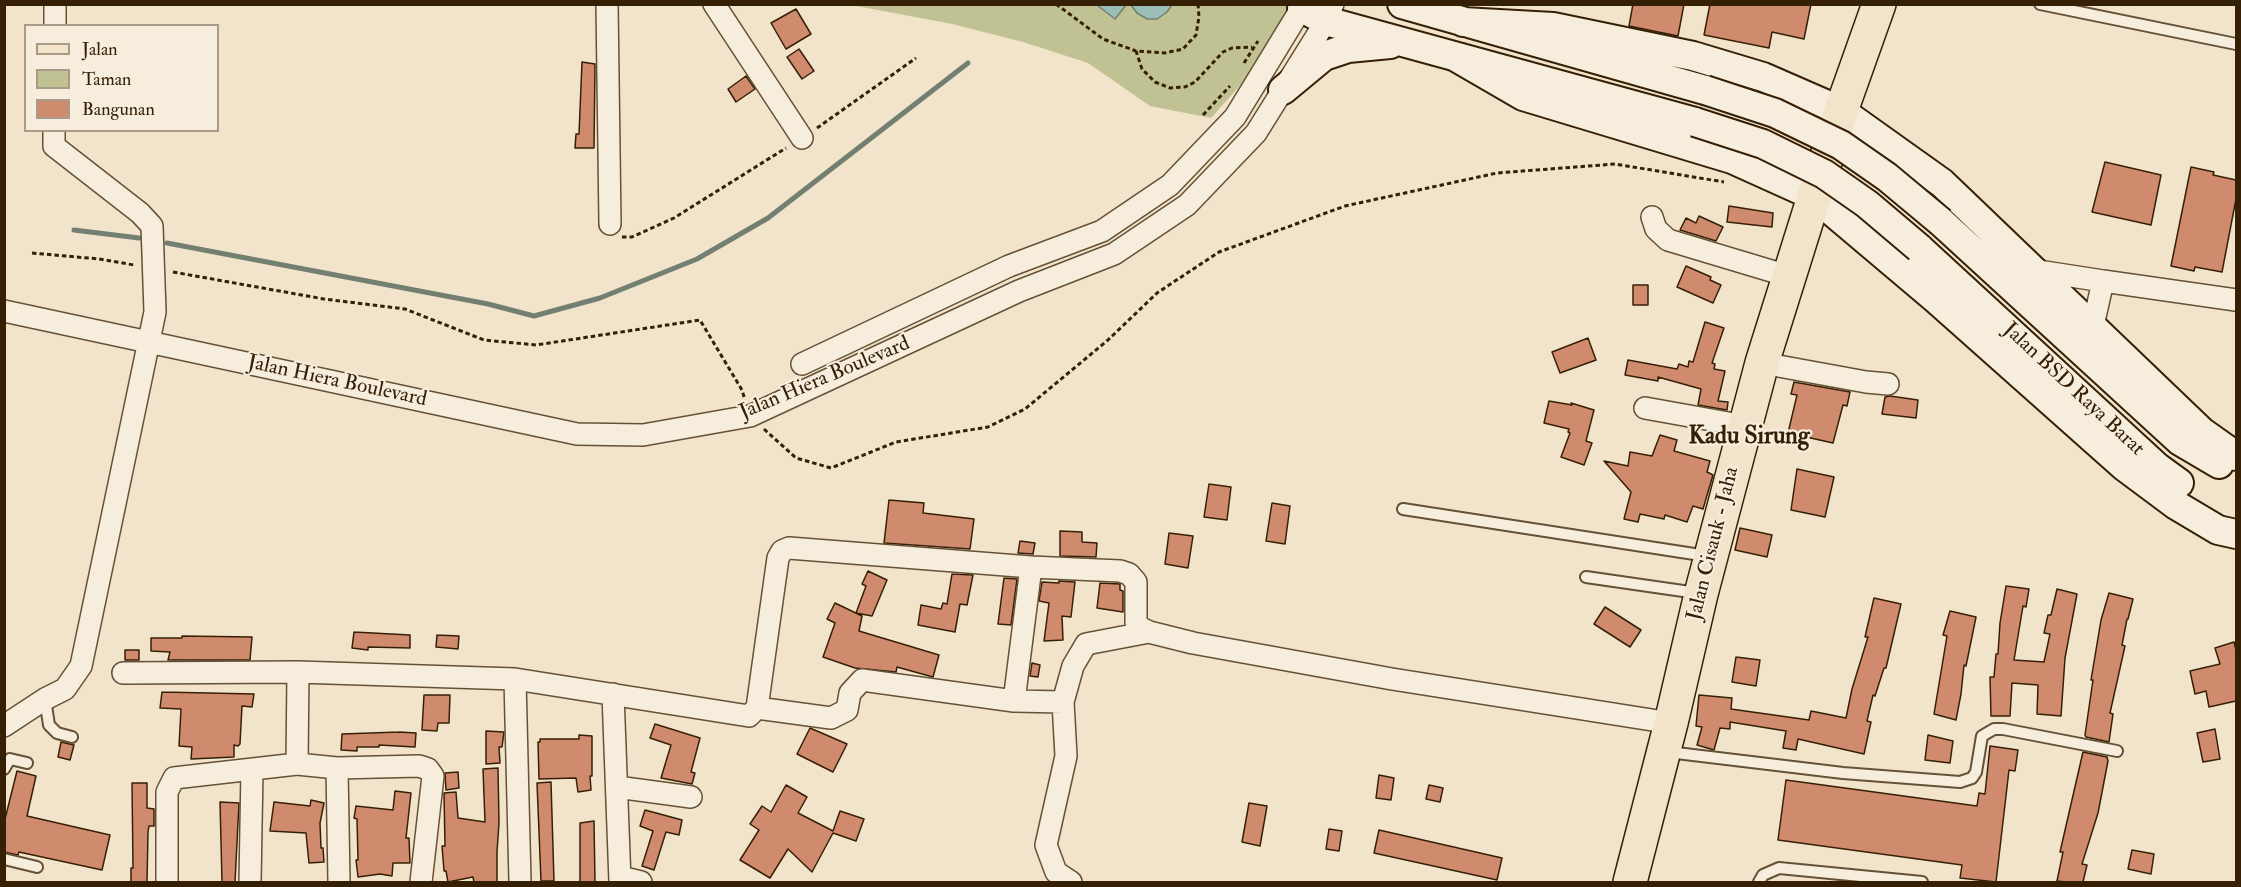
<!DOCTYPE html>
<style>
body{margin:0}
#map{position:relative;width:2241px;height:887px;overflow:hidden;background:#f1e4cb;font-family:"IM FELL Double Pica",serif}
canvas{display:block}
.frame{position:absolute;inset:0;border:6px solid #362005;pointer-events:none}
.legend{position:absolute;left:24px;top:24px;width:195px;height:108px;box-sizing:border-box;background:#f6eddd;border:2px solid #a99b87;margin:0;padding:8px 10px;list-style:none;font-size:18px;color:#362005}
.legend li{display:flex;align-items:center;gap:12px;height:30px}
.legend b{width:30px;border:2px solid #a99b87}
</style>
<div id="map">
<canvas width="2241" height="887"></canvas>
<div class="frame"></div>
<ul class="legend">
<li><b style="height:8px;background:#f1e4cb"></b>Jalan</li>
<li><b style="height:16px;background:#c1c293"></b>Taman</li>
<li><b style="height:16px;background:#d08b6e"></b>Bangunan</li>
</ul>
</div>
<script>
const g = document.querySelector('canvas').getContext('2d');
g.lineJoin = 'round';
function paint(path, color) {
  g.fillStyle = color;
  g.fill(path, 'evenodd');
}
function toPath(rows) {
  const path = new Path2D();
  for (const r of rows) {
    path.moveTo(r[0], r[1]);
    for (let i = 2; i < r.length; i += 2) path.lineTo(r[i], r[i + 1]);
  }
  return path;
}
function strokePath(path, color, width, dash) {
  g.strokeStyle = color;
  g.lineWidth = width;
  g.lineCap = dash ? 'butt' : 'round';
  g.setLineDash(dash || []);
  g.stroke(path);
}
function drawText(font, color, halo, rows, align = 'center') {
  g.font = font + ' "IM FELL Double Pica",serif';
  g.lineWidth = 4.5;
  g.setLineDash([]);
  g.textBaseline = 'middle';
  g.strokeStyle = halo;
  g.fillStyle = color;
  for (const [text, x, y, turn = 0] of rows) {
    g.save();
    g.translate(x, y);
    g.rotate((+turn || 0) * Math.PI / 180);
    g.textAlign = isNaN(turn) ? turn : align;
    if (halo) g.strokeText(text, 0, 0);
    g.fillText(text, 0, 0);
    g.restore();
  }
}
const green = toPath([
 [851,5,1290,5,1281,23,1244,81,1211,118,1150,106,1088,63,1023,42,952,24]
]);
const water = toPath([
 [1097,5,1172,5,1167,12,1157,19,1147,19,1137,13,1131,5,1126,5,1115,19,1097,5]
]);
const stream = toPath([
 [74,230,139,238],
 [167,243,488,304,534,316,600,298,697,259,768,218,968,63]
]);
const building = toPath([
 [1633,4,1684,4,1678,36,1629,26,1633,4],
 [1710,4,1811,4,1804,39,1772,32,1769,48,1704,35,1710,4],
 [796,9,811,34,786,49,771,23,796,9],
 [799,49,814,71,802,79,787,57,799,49],
 [582,62,595,64,594,148,575,148,576,134,579,134,582,62],
 [746,76,755,89,736,102,728,89,746,76],
 [2105,162,2161,175,2151,225,2092,212,2105,162],
 [2191,167,2214,172,2213,175,2236,180,2236,199,2222,272,2195,267,2194,271,2171,266,2191,167],
 [1729,206,1773,213,1772,227,1727,222,1729,206],
 [1699,216,1723,227,1716,241,1680,230,1686,218,1696,223,1699,216],
 [1686,266,1711,277,1710,280,1721,285,1713,303,1677,287,1686,266],
 [1633,285,1648,285,1648,305,1633,305,1633,285],
 [1705,322,1724,328,1712,363,1715,364,1714,369,1725,371,1718,401,1728,402,1727,410,1698,405,1701,389,1658,377,1658,381,1625,375,1628,360,1677,369,1679,364,1688,367,1689,361,1693,362,1705,322],
 [1588,338,1596,360,1560,373,1552,352,1588,338],
 [1794,382,1850,392,1847,406,1843,405,1833,443,1788,433,1797,395,1791,394,1794,382],
 [1890,396,1918,400,1916,418,1882,414,1885,397,1890,396],
 [1549,401,1572,405,1571,403,1594,410,1586,441,1592,443,1584,465,1561,457,1570,433,1568,432,1569,429,1544,423,1549,401],
 [1660,435,1677,440,1674,451,1710,461,1707,472,1713,475,1703,509,1693,506,1687,522,1665,515,1664,519,1640,514,1638,522,1624,519,1631,492,1604,461,1628,466,1630,452,1652,456,1660,435],
 [1797,469,1834,477,1825,517,1791,510,1797,469],
 [1209,484,1231,487,1227,520,1204,517,1209,484],
 [889,500,924,503,923,513,974,519,970,549,884,543,889,500],
 [1272,503,1290,506,1285,544,1266,541,1272,503],
 [1740,528,1772,535,1767,557,1735,550,1740,528],
 [1060,531,1082,532,1082,542,1097,543,1096,557,1060,556,1060,531],
 [1169,533,1193,536,1188,568,1165,564,1169,533],
 [1020,541,1035,543,1033,554,1018,553,1020,541],
 [868,571,887,580,872,616,856,613,866,586,862,584,868,571],
 [952,574,973,575,967,605,960,604,955,632,918,625,921,605,941,609,943,603,947,604,952,574],
 [1004,578,1017,579,1011,625,998,624,1004,578],
 [1059,581,1075,582,1071,617,1062,616,1063,640,1044,641,1049,603,1039,601,1042,582,1059,583,1059,581],
 [1100,583,1120,584,1120,590,1123,591,1123,612,1097,608,1100,583],
 [2006,586,2029,589,2026,607,2023,606,2014,660,2044,662,2050,634,2044,633,2048,615,2051,615,2057,589,2077,594,2065,658,2061,716,2037,714,2038,685,2012,683,2010,716,1991,716,1990,677,1994,677,1996,654,1998,654,2000,623,2006,586],
 [2109,593,2133,599,2128,619,2127,619,2122,645,2125,646,2110,713,2113,714,2109,742,2086,737,2085,735,2093,680,2091,680,2101,620,2109,593],
 [1874,598,1901,604,1886,668,1884,668,1875,696,1873,695,1867,721,1871,722,1864,754,1798,739,1796,750,1783,748,1786,731,1730,722,1730,729,1720,728,1714,750,1697,745,1702,727,1696,726,1699,695,1732,698,1731,709,1809,720,1811,711,1846,718,1852,689,1868,637,1865,637,1874,598],
 [835,603,862,616,859,631,939,655,933,677,897,667,896,672,855,668,823,657,835,623,827,619,835,603],
 [1605,607,1641,630,1630,647,1594,624,1605,607],
 [1950,611,1976,617,1966,666,1964,665,1961,694,1956,720,1934,714,1947,636,1943,635,1950,611],
 [354,632,410,635,410,648,368,647,368,650,352,648,354,632],
 [437,635,459,636,458,649,436,647,437,635],
 [182,636,252,637,250,660,168,660,170,652,151,651,151,638,182,638,182,636],
 [2234,642,2236,650,2236,701,2209,707,2206,691,2195,694,2190,671,2220,664,2215,648,2234,642],
 [125,650,139,650,139,660,125,660,125,650],
 [1736,657,1760,660,1756,686,1732,682,1736,657],
 [1032,663,1040,665,1038,677,1030,676,1032,663],
 [162,692,254,694,252,707,242,706,240,744,238,746,234,745,234,757,191,759,192,747,179,746,181,709,160,708,162,692],
 [424,695,450,695,449,723,438,723,437,731,422,730,424,695],
 [655,724,700,738,691,772,695,773,692,784,661,778,671,745,650,738,655,724],
 [810,728,847,744,833,772,797,754,810,728],
 [2215,729,2220,759,2203,762,2197,733,2215,729],
 [486,731,504,732,502,747,499,747,500,763,486,764,486,731],
 [399,732,416,733,415,747,379,745,379,747,357,747,357,751,341,750,342,734,399,732],
 [579,735,592,736,592,776,590,776,591,790,578,792,576,778,539,779,538,742,540,742,540,739,579,739,579,735],
 [1928,735,1953,741,1950,763,1925,760,1928,735],
 [61,742,74,745,70,760,58,757,61,742],
 [1990,746,2018,750,2015,771,2009,770,1996,882,1960,878,1962,865,1778,840,1786,780,1977,806,1979,793,1985,794,1990,746],
 [2083,752,2107,757,2108,761,2098,813,2082,864,2087,865,2083,882,2066,882,2057,881,2063,852,2060,852,2083,752],
 [498,768,499,823,497,852,497,882,474,882,473,877,448,882,446,871,444,871,442,846,445,846,444,793,456,792,458,818,485,822,483,769,498,768],
 [17,771,36,776,27,816,110,835,102,870,19,852,18,855,4,852,4,823,17,771],
 [458,772,459,788,446,790,445,773,458,772],
 [1379,775,1394,778,1391,800,1376,798,1379,775],
 [551,782,554,881,541,881,537,783,551,782],
 [132,783,147,783,147,808,154,809,154,826,149,826,148,832,147,882,131,882,131,868,133,868,132,783],
 [786,785,807,797,798,813,833,831,840,811,864,819,856,841,833,833,812,872,788,849,770,878,740,860,759,830,750,824,762,806,771,812,786,785],
 [1429,785,1443,788,1440,802,1426,799,1429,785],
 [395,791,411,793,406,838,409,838,410,863,393,863,392,876,380,874,358,877,356,860,358,860,357,819,354,818,356,806,393,810,395,791],
 [311,800,324,803,320,823,321,848,323,848,324,862,309,863,306,833,270,831,274,802,310,806,311,800],
 [220,802,239,803,235,882,222,882,220,802],
 [1249,803,1267,806,1260,846,1242,842,1249,803],
 [645,810,682,820,679,835,666,832,654,870,642,866,653,831,640,826,645,810],
 [594,821,595,882,580,882,580,823,594,821],
 [1329,829,1342,831,1339,851,1326,849,1329,829],
 [1379,830,1502,858,1497,880,1374,853,1379,830],
 [2132,850,2154,854,2151,874,2128,869,2132,850]
]);
const path = toPath([
 [1056,4,1103,39,1136,51],
 [1198,4,1199,17,1196,35,1183,49,1165,53,1136,51,1142,69,1155,82,1170,88,1185,87,1195,82,1223,52,1232,48,1252,47],
 [1244,63,1258,41],
 [1203,115,1230,86],
 [817,128,916,58],
 [622,237,632,237,674,218,786,148],
 [32,253,99,259,134,265],
 [173,272,324,299,405,309,484,340,536,345,700,320,742,390,745,400],
 [764,429,796,458,831,468,896,442,988,427,1025,409,1108,340,1157,293,1219,252,1345,206,1497,173,1615,164,1724,182]
]);
const lane = toPath([
 [2040,4,2236,44],
 [1403,509,1707,556],
 [1586,577,1697,593],
 [45,699,49,725,57,733,72,737],
 [1668,752,1843,773,1960,782,1972,778,1976,772,1982,736,1994,729,2003,729,2117,751],
 [4,769,10,759,27,763],
 [4,859,37,867],
 [1759,882,1763,875,1779,868,1922,882]
]);
const street = toPath([
 [607,4,610,224],
 [714,4,802,138],
 [55,26,55,4],
 [1652,217,1656,229,1668,240,1788,276],
 [2032,270,2103,281],
 [4,311,577,434,643,435,750,416,1019,291,1114,254,1187,205,1256,133,1326,21,1333,4],
 [2093,326,2103,281,2236,300],
 [1762,363,1866,382,1888,384],
 [802,364,1009,266,1102,231,1170,185,1235,117,1304,4],
 [1645,408,1745,426],
 [123,673,298,672,515,679,749,716,757,708,778,558,782,551,789,548,1031,567,1120,571,1129,574,1136,582,1136,622,1139,627,1149,632,1193,643,1392,679,1671,723],
 [515,679,520,882],
 [613,694,620,882],
 [1014,701,1031,567],
 [1063,702,1066,756,1046,845,1056,872,1071,882],
 [757,708,831,718,847,710,850,693,862,680,1014,701,1063,702,1073,666,1086,644,1149,632],
 [4,726,45,699,65,689,81,666,155,312,152,226,140,213,54,146,54,130],
 [297,764,298,672],
 [337,768,339,882],
 [617,787,691,797],
 [620,877,641,882],
 [167,882,167,792,174,778,297,764,337,768,419,766,428,769,433,776,421,882],
 [250,882,252,770]
]);
const secondary = toPath([
 [1402,4,1705,90],
 [1302,8,1326,21,1695,122],
 [1463,22,1553,27,1693,56,1763,77,1841,111,1942,183,2202,432,2236,456],
 [1454,56,1523,96,1732,159,1814,196,1936,299,2125,467,2176,505,2218,530,2236,534],
 [1283,90,1324,56,1348,48,1390,44],
 [1941,222,2180,441,2219,464],
 [1919,248,2157,467,2179,483]
]);
const primary = toPath([
 [1630,882,1671,723,1701,594,1762,363,1841,111,1879,4]
]);
const secondaryBridge = toPath([
 [1705,90,1775,113,1841,145,1887,177,1941,222],
 [1695,122,1763,144,1824,174,1867,204,1919,248]
]);
const streetNames = [
 ["Jalan Hiera Boulevard",825,379,-23],
 ["Jalan Hiera Boulevard",337,382,12],
 ["Jalan BSD Raya Barat",2073,390,43],
 ["Jalan Cisauk - Jaha",1714,544,-76]
];
const quarterNames = [
 ["Kadu Sirung",1749,438]
];
paint(green, '#c1c293');
paint(water, '#9bbeb8');
strokePath(water, '#737f70', 1.5);
strokePath(stream, '#737f70', 5);
paint(building, '#d08b6e');
strokePath(building, '#362005', 1.5);
strokePath(lane, '#655136', 14);
strokePath(street, '#655136', 24);
strokePath(secondary, '#362005', 32);
strokePath(primary, '#362005', 36);
strokePath(path, '#362005', 3, [4.5, 3]);
strokePath(lane, '#f6eddd', 10);
strokePath(street, '#f6eddd', 21);
strokePath(secondary, '#f6eddd', 28);
strokePath(primary, '#f1e4cb', 33);
strokePath(secondaryBridge, '#362005', 32, []);
strokePath(secondaryBridge, '#f6eddd', 28);
drawText('21px', '#362005', '#f6eddd', streetNames);
drawText('bold 24px', '#362005', '#f6eddd', quarterNames);
</script>
